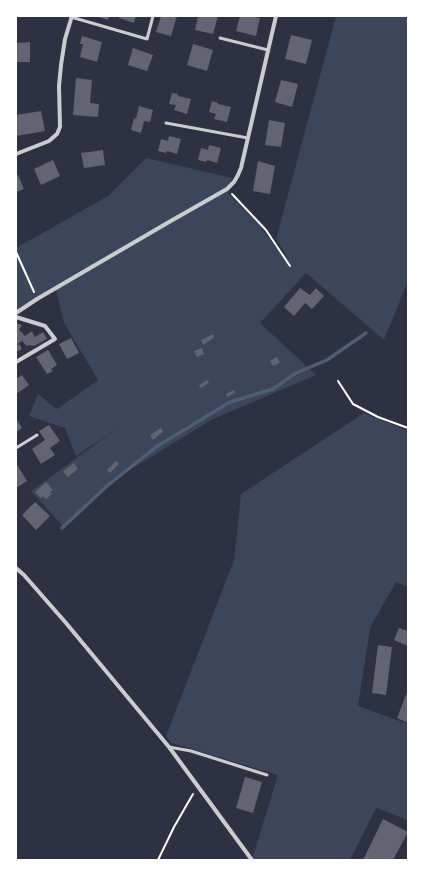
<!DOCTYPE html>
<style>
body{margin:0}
#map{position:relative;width:424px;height:876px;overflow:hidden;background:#2d3142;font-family:Montserrat,sans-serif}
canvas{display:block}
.frame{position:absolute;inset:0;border:17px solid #fff;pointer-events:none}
</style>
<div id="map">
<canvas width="424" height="876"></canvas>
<div class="frame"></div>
</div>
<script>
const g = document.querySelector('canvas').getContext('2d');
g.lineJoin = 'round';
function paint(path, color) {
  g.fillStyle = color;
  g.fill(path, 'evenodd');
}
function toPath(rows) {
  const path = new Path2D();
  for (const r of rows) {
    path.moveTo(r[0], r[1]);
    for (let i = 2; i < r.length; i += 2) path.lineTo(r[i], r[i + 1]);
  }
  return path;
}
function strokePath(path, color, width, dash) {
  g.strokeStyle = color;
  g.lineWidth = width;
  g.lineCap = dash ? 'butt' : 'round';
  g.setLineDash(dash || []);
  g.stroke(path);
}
const green = toPath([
 [336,16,408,16,408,281,384,340,306,273,260,323,316,375,211,420,112,481,63,526,31,491,115,430,76,456,65,428,29,416,38,394,57,409,98,380,64,323,55,286,16,310,16,248,108,196,146,158,232,178,228,193,260,226,277,248,296,264,287,256,276,239],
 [364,413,408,431,408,587,396,582,370,628,358,706,408,724,408,820,376,808,350,860,255,860,253,856,278,775,172,743,166,736,234,560,241,494]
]);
const stream = toPath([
 [62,528,107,486,156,447,230,402,273,389,296,373,327,360,366,333]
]);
const building = toPath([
 [95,16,109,16,108,20],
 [119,16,136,16,134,23,119,18],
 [161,16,177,16,171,36,156,32],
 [198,16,218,16,213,34,195,30],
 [240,16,251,16,260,18,256,36,236,31],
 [291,35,312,40,306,64,285,59],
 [82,36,102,42,97,62,80,57,83,44,80,44],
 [30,42,30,62,16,62,16,43],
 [193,44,213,50,207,71,187,65],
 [133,48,153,55,147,71,128,65],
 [76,78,92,80,90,103,99,104,98,117,73,115],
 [281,80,298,84,292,107,275,102],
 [172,93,178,94,178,96,191,99,187,114,174,110,176,105,169,104],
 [212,101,218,103,218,104,231,107,227,122,214,119,216,114,209,112],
 [139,106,153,110,150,122,144,121,141,133,131,130,134,118,136,119],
 [41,111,45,131,16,136,16,115],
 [269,120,285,123,281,147,265,145],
 [169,136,181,139,177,154,167,151,166,153,158,151,161,139,168,141],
 [209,145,221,148,217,163,207,160,206,162,198,160,201,148,208,150],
 [103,150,105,165,84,168,81,153],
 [53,160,60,176,41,185,34,169],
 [258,161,275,166,270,194,253,191],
 [18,175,24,189,16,192,16,176],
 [300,288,310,295,316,288,324,296,312,309,305,303,294,316,284,307],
 [16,323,22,325,19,330,25,336,32,331,35,337,43,332,47,339,34,346,30,345,27,346,22,341,16,345],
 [213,334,214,338,203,345,201,340],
 [71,338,79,353,67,359,59,344],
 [19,344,22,349,16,352,16,346],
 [202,348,204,354,197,357,194,351],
 [48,350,57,365,51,369,53,371,47,374,36,357],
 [277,357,280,363,273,366,270,361],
 [22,375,29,385,16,394,16,379],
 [207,380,209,383,201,388,199,385],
 [234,390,235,393,227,397,226,394],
 [16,418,22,428,16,432],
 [49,425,60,441,50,448,55,455,41,464,32,449,45,440,39,431],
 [161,428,163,432,153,440,150,435],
 [116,461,119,464,110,473,107,470],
 [16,463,27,481,16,488],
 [74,463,78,469,68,477,63,471],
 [46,482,53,490,50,492,52,494,46,499,43,496,41,498,35,492],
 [35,502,50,516,36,530,22,515],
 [399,628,408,631,408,646,394,640],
 [378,645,392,647,386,695,372,693],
 [408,690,408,723,397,718],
 [245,777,262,782,253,813,236,808],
 [383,819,408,832,393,860,363,860]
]);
const path = toPath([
 [232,194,266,230,290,266],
 [16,252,34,292],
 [338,381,353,404,378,417,408,428],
 [158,860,174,827,193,794]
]);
const service = toPath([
 [71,17,147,39,153,16],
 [220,38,268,50],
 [166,123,248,138],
 [16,448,37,435],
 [169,747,191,751,267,775]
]);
const minor = toPath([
 [16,154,49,141,57,134,60,127,59,86,61,65,65,39,72,16],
 [16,313,37,299,169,222,227,189,234,182,238,175,241,168,276,16],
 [16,317,45,326,55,339,16,362],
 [16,568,24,575,66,623,169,747,252,860]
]);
paint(green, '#3c4559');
strokePath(stream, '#4f5d75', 3.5);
paint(building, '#626471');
strokePath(path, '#fff', 2);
strokePath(service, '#caccd0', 3);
strokePath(minor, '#caccd0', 4);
</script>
